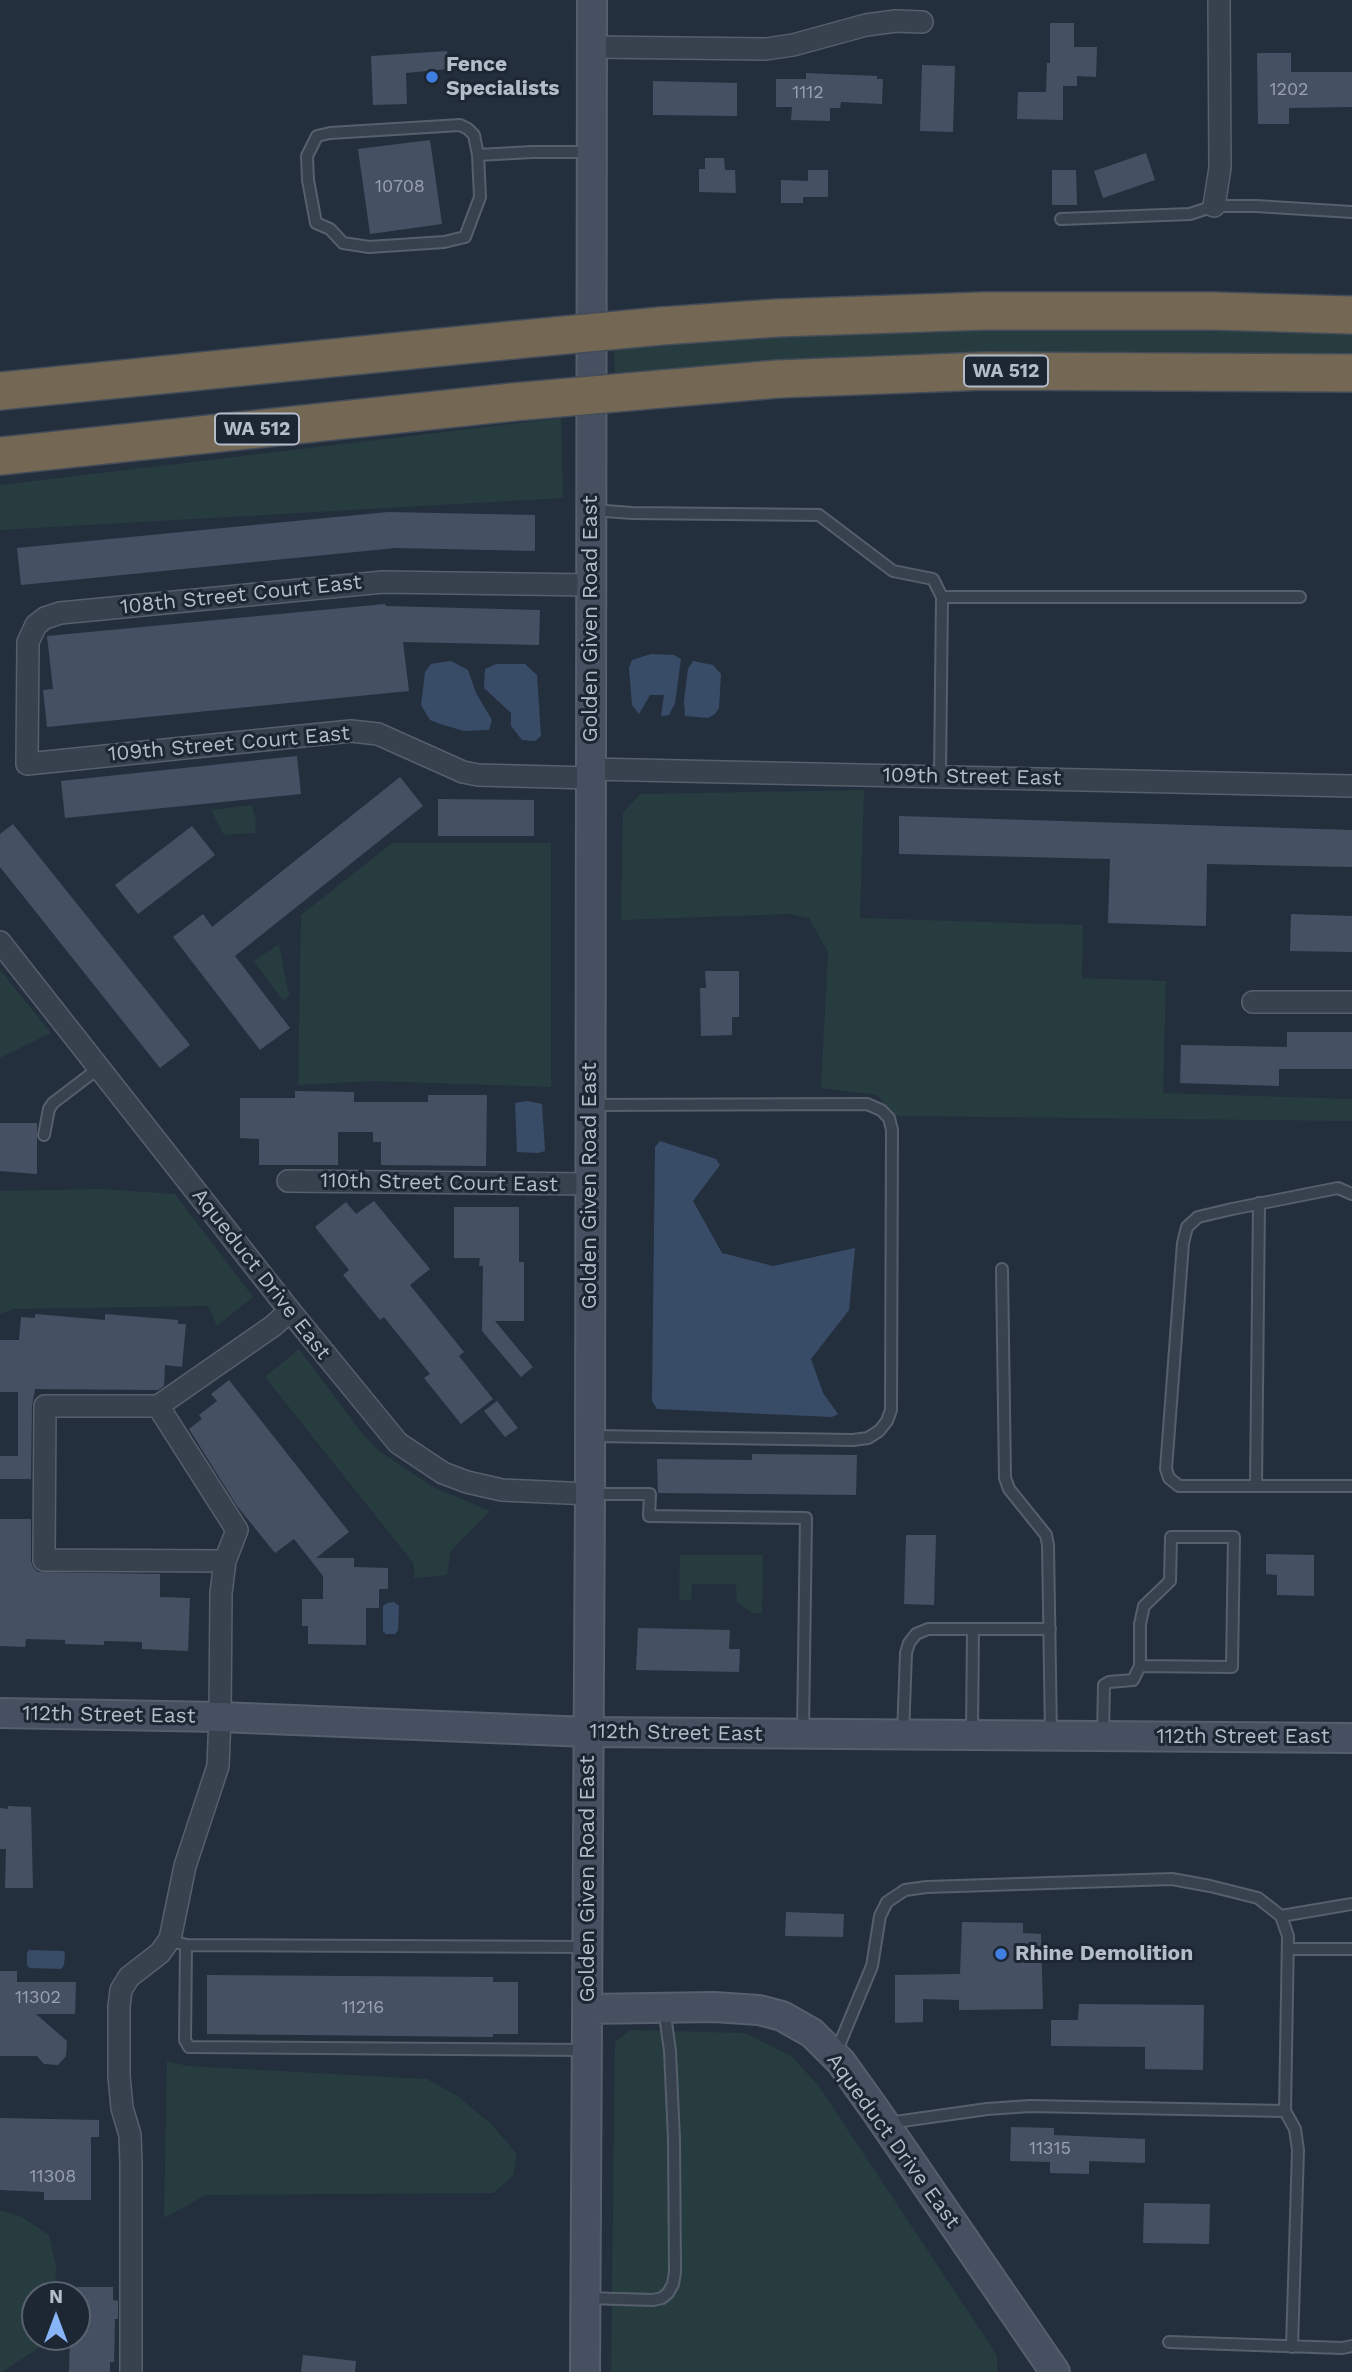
<!DOCTYPE html>
<style>
body{margin:0}
#map{position:relative;width:1352px;height:2372px;overflow:hidden;background:#242f3e;font-family:"Work Sans",sans-serif}
canvas{display:block}
.north{position:absolute;left:21px;top:2281px;width:70px;height:70px;box-sizing:border-box;background:#1d2633;border:2px solid #59626f;border-radius:50%;rotate:0deg;font-size:19px;font-weight:700;line-height:28px;text-align:center;color:#b4bcc9}
.north::after{content:'';display:block;margin:auto;width:24px;height:32px;background:#8ab4f8;clip-path:polygon(50% 0,100% 100%,50% 72%,0 100%)}
</style>
<div id="map">
<canvas width="1352" height="2372"></canvas>
<div class="north">N</div>
</div>
<script>
const g = document.querySelector('canvas').getContext('2d');
g.lineJoin = 'round';
function paint(path, color) {
  g.fillStyle = color;
  g.fill(path, 'evenodd');
}
function toPath(rows) {
  const path = new Path2D();
  for (const r of rows) {
    path.moveTo(r[0], r[1]);
    for (let i = 2; i < r.length; i += 2) path.lineTo(r[i], r[i + 1]);
  }
  return path;
}
function strokePath(path, color, width, dash) {
  g.strokeStyle = color;
  g.lineWidth = width;
  g.lineCap = dash ? 'butt' : 'round';
  g.setLineDash(dash || []);
  g.stroke(path);
}
function drawText(font, color, halo, rows, align = 'center') {
  g.font = font + ' "Work Sans",sans-serif';
  g.lineWidth = 6;
  g.setLineDash([]);
  g.textBaseline = 'middle';
  g.strokeStyle = halo;
  g.fillStyle = color;
  for (const [text, x, y, turn = 0] of rows) {
    g.save();
    g.translate(x, y);
    g.rotate((+turn || 0) * Math.PI / 180);
    g.textAlign = isNaN(turn) ? turn : align;
    if (halo) g.strokeText(text, 0, 0);
    g.fillText(text, 0, 0);
    g.restore();
  }
}
const green = toPath([
 [1052,328,1352,333,1352,357,1069,352,942,354,615,374,614,347,790,335],
 [561,418,563,498,0,530,0,485],
 [864,790,860,918,1083,925,1082,978,1166,981,1163,1093,1352,1099,1352,1121,895,1116,877,1095,821,1088,828,952,809,918,789,914,621,920,623,813,640,794],
 [252,805,256,821,255,833,224,835,211,810],
 [392,843,551,843,551,1087,372,1081,298,1085,301,915],
 [279,944,288,991,291,994,283,1001,254,961],
 [0,970,51,1033,0,1058],
 [101,1189,175,1194,253,1297,217,1326,208,1306,14,1309,0,1314,0,1191],
 [299,1349,361,1432,378,1450,433,1487,490,1511,451,1551,447,1575,414,1578,414,1564,265,1377],
 [680,1555,763,1555,762,1613,752,1613,737,1602,736,1584,692,1584,691,1600,679,1600],
 [630,2030,745,2033,791,2056,818,2085,997,2355,997,2372,611,2372,615,2042],
 [167,2061,188,2066,427,2079,459,2097,492,2125,517,2154,513,2176,493,2193,206,2195,164,2218],
 [0,2210,22,2217,49,2235,56,2266,55,2295,35,2295,35,2337,47,2337,43,2345,2,2372,0,2372]
]);
const water = toPath([
 [651,654,674,655,681,659,675,703,669,715,661,716,664,695,650,695,639,714,632,705,629,668,632,660],
 [451,661,468,670,476,693,492,720,489,730,464,731,440,724,430,720,421,705,425,672,431,664],
 [693,661,713,665,721,674,719,708,715,714,708,718,685,716,684,701,688,669],
 [496,664,525,664,537,675,541,736,535,741,522,740,511,726,511,713,484,688,485,669],
 [527,1101,542,1104,545,1151,538,1153,517,1152,515,1103],
 [660,1141,716,1159,720,1165,693,1201,722,1253,773,1266,855,1248,849,1310,811,1359,823,1393,838,1414,832,1417,657,1409,652,1401,655,1147],
 [394,1602,399,1606,398,1630,395,1634,386,1634,383,1631,383,1606,387,1603],
 [29,1950,63,1951,65,1953,64,1965,61,1969,30,1968,27,1965,27,1953]
]);
const building = toPath([
 [1050,23,1074,23,1074,47,1097,47,1096,77,1077,76,1077,86,1063,86,1063,120,1017,119,1018,92,1046,92,1047,63,1050,63],
 [447,51,448,69,406,73,407,104,373,105,371,56],
 [1257,53,1291,53,1291,72,1352,72,1352,107,1289,108,1289,124,1258,124],
 [922,65,955,66,953,132,920,131],
 [806,73,877,76,877,79,883,79,882,104,841,102,840,108,830,108,830,121,791,120,792,107,776,107,776,79,806,79],
 [653,81,737,83,737,116,653,115],
 [430,140,442,224,370,234,358,149],
 [1146,153,1155,180,1103,198,1094,171],
 [705,158,724,158,725,170,735,170,736,193,699,192,699,169,705,169],
 [808,170,828,170,828,197,803,197,803,203,781,203,781,180,808,181],
 [1052,170,1076,170,1077,205,1052,205],
 [388,512,535,515,535,551,396,548,21,585,17,548],
 [385,604,386,606,540,610,539,645,403,642,409,691,47,727,43,690,53,689,47,636],
 [297,756,301,794,65,818,61,781],
 [400,777,423,806,235,956,290,1028,260,1050,173,937,203,914,212,927],
 [438,799,534,800,534,836,438,836],
 [899,816,1352,830,1352,867,1207,864,1206,926,1108,923,1110,859,899,854],
 [13,824,190,1045,160,1068,0,867,0,834],
 [192,826,215,855,138,914,115,885],
 [1291,914,1352,916,1352,952,1290,951],
 [705,971,739,971,739,1017,732,1017,732,1035,701,1036,700,988,706,988],
 [1287,1032,1352,1032,1352,1069,1279,1069,1279,1086,1180,1083,1181,1045,1287,1047],
 [295,1091,354,1092,354,1102,428,1102,428,1095,487,1095,486,1166,381,1165,381,1142,373,1142,373,1132,338,1132,338,1165,259,1165,259,1139,240,1138,240,1098,295,1098],
 [0,1123,37,1123,37,1174,0,1171],
 [374,1201,430,1269,410,1285,464,1352,459,1356,493,1399,461,1424,424,1378,430,1374,384,1317,380,1320,343,1275,349,1270,315,1227,346,1202,356,1214],
 [454,1207,519,1207,519,1262,524,1262,524,1321,495,1321,533,1367,521,1377,482,1331,483,1266,479,1266,480,1258,454,1258],
 [35,1314,105,1320,105,1314,178,1320,178,1324,186,1324,182,1367,165,1365,164,1386,158,1390,35,1389,32,1406,31,1479,0,1479,0,1456,18,1456,18,1392,0,1392,0,1340,19,1340,21,1317,35,1318],
 [229,1380,349,1532,316,1558,354,1558,354,1567,388,1568,388,1589,379,1589,379,1608,366,1608,366,1645,308,1644,308,1626,302,1626,302,1599,323,1599,323,1576,294,1539,275,1553,237,1506,189,1429,202,1419,199,1415,217,1401,211,1394],
 [497,1401,518,1428,505,1437,484,1411],
 [752,1454,857,1455,856,1495,658,1493,657,1459,752,1460],
 [0,1519,31,1519,31,1561,33,1567,38,1572,160,1574,160,1597,190,1598,188,1651,142,1649,142,1642,104,1641,104,1645,65,1644,65,1640,26,1639,25,1647,0,1646],
 [906,1535,936,1535,934,1605,904,1604],
 [1266,1554,1314,1555,1314,1596,1277,1595,1277,1575,1266,1574],
 [638,1628,730,1630,729,1649,740,1649,739,1672,636,1670],
 [8,1806,31,1807,33,1888,5,1888,6,1849,0,1849,0,1808,8,1809],
 [786,1912,844,1914,843,1937,785,1936],
 [962,1922,1023,1923,1023,1933,1041,1934,1043,2009,959,2010,959,2000,923,1999,923,2022,895,2023,895,1975,960,1974],
 [0,1971,17,1971,17,1982,76,1982,75,2014,36,2014,67,2041,66,2056,58,2065,44,2064,37,2056,0,2056],
 [207,1975,493,1977,493,1982,518,1982,518,2034,493,2034,493,2037,207,2034],
 [1079,2004,1204,2005,1203,2070,1145,2069,1145,2047,1051,2046,1051,2020,1078,2020],
 [0,2118,99,2120,99,2137,91,2137,91,2200,44,2200,44,2192,0,2190],
 [1011,2127,1054,2128,1054,2135,1145,2139,1145,2163,1089,2161,1089,2174,1050,2173,1050,2162,1010,2161],
 [1144,2203,1210,2204,1209,2244,1143,2243],
 [77,2287,113,2287,113,2300,118,2301,118,2319,115,2319,114,2362,110,2362,110,2372,69,2372,70,2337,77,2337],
 [303,2355,356,2361,355,2372,301,2372]
]);
const lane = toPath([
 [478,155,480,197,465,237,444,242,369,247,343,243,330,229,316,223,308,180,307,156,317,136,330,133,460,125,468,129,474,135,478,155,532,152,589,152],
 [1061,219,1190,214,1214,206,1256,206,1352,212],
 [592,510,632,513,819,515,893,571,933,579,942,597,940,776],
 [942,597,1300,597],
 [591,1105,867,1104,881,1110,889,1118,892,1130,891,1410,887,1421,879,1431,868,1438,853,1440,593,1436],
 [44,1135,49,1109,53,1103,99,1068],
 [1352,1194,1338,1188,1232,1209,1198,1217,1187,1227,1183,1243,1166,1469,1169,1478,1179,1486,1352,1486],
 [1002,1269,1005,1478,1009,1489,1046,1535,1048,1545,1051,1735],
 [1256,1486,1259,1203],
 [590,1494,650,1494,649,1516,806,1518,803,1733],
 [903,1735,906,1653,909,1643,916,1634,928,1629,1050,1629],
 [972,1735,973,1629],
 [1103,1736,1104,1685,1109,1682,1133,1680,1140,1666,1140,1624,1144,1606,1170,1581,1171,1537,1234,1537,1232,1667,1140,1666],
 [1281,1916,1352,1904],
 [179,1943,186,1945,586,1947],
 [186,1945,185,2040,189,2047,585,2050],
 [1288,1949,1352,1949],
 [835,2055,872,1966,880,1916,887,1902,905,1890,927,1887,1172,1879,1210,1886,1258,1898,1281,1916,1288,1936,1285,2111,1030,2106,987,2109,888,2123],
 [1285,2111,1295,2129,1298,2150,1292,2347],
 [586,2298,653,2300,662,2298,668,2293,673,2284,675,2272,674,2139,670,2051,664,2008],
 [1169,2342,1342,2348,1352,2346]
]);
const street = toPath([
 [592,47,766,49,793,45,866,25,896,21,922,22],
 [1214,206,1220,168,1219,0],
 [591,769,1352,786],
 [591,778,478,775,463,772,378,734,351,731,27,764,28,642,36,625,45,618,60,613,383,582,591,585],
 [0,942,290,1311,398,1443,443,1473,467,1482,502,1490,590,1494],
 [1253,1002,1352,1002],
 [288,1181,591,1184],
 [158,1406,45,1406,44,1560,225,1561],
 [158,1406,273,1326,290,1311],
 [131,2372,131,2163,130,2135,122,2108,119,2076,119,2007,121,1990,129,1977,160,1953,170,1939,185,1866,218,1766,220,1717,221,1593,225,1561,237,1530,158,1406]
]);
const secondary = toPath([
 [0,1713,220,1717,588,1732,1352,1738],
 [587,2009,714,2007,759,2010,782,2016,812,2033,841,2062,876,2111,1055,2372],
 [585,2372,590,1494,592,0]
]);
const highway = toPath([
 [661,326,777,318,984,311,1213,311,1352,315],
 [661,389,778,379,986,371,1352,373],
 [0,391,513,340],
 [0,456,513,402]
]);
const highwayBridge = toPath([
 [513,340,661,326],
 [513,402,661,389]
]);
const markers = [
 [432,77,7,"#3f7fe0"],
 [1001,1954,7,"#3f7fe0"]
];
const numberNames = [
 ["1202",1289,90],
 ["1112",808,93],
 ["10708",400,187],
 ["11302",38,1998],
 ["11216",363,2008],
 ["11315",1050,2149],
 ["11308",53,2177]
];
const shields = [
 [1006,371,84],
 [257,429,84]
];
const shieldNames = [
 ["WA 512",1006,371],
 ["WA 512",257,429]
];
const poiNames = [
 ["Fence",446,65],
 ["Specialists",446,89],
 ["Rhine Demolition",1015,1954]
];
const streetNames = [
 ["108th Street Court East",241,595,-6],
 ["Golden Given Road East",591,619,-90],
 ["109th Street Court East",229,744,-5],
 ["109th Street East",972,777,1],
 ["110th Street Court East",439,1183,1],
 ["Golden Given Road East",590,1186,-90],
 ["Aqueduct Drive East",261,1274,52],
 ["112th Street East",109,1715,1],
 ["112th Street East",676,1733,1],
 ["112th Street East",1243,1737],
 ["Golden Given Road East",588,1879,-90],
 ["Aqueduct Drive East",893,2141,54]
];
paint(green, '#263c3f');
paint(water, '#394c67');
paint(building, '#455162');
strokePath(lane, '#565f6c', 14);
strokePath(street, '#565f6c', 24);
strokePath(secondary, '#565f6c', 32);
strokePath(highway, '#434c59', 40);
strokePath(lane, '#38414e', 10);
strokePath(street, '#38414e', 21);
strokePath(secondary, '#465061', 28);
strokePath(highway, '#746855', 37);
strokePath(highwayBridge, '#434c59', 40, []);
strokePath(highwayBridge, '#746855', 37);
for (const [x, y, r, color] of markers) {
  const dot = new Path2D();
  dot.arc(x, y, r, 0, 2 * Math.PI);
  g.fillStyle = color;
  g.fill(dot);
  strokePath(dot, '#1d2633', 2.5);
}
drawText('18px', '#98a1af', null, numberNames);
for (const [x, y, w] of shields) {
  const box = new Path2D();
  box.roundRect(x - w / 2, y - 15.5, w, 31, 5);
  g.fillStyle = '#1d2633';
  g.fill(box);
  strokePath(box, '#b4bcc9', 2);
}
drawText('bold 19px', '#b4bcc9', null, shieldNames);
drawText('bold 21px', '#b4bcc9', '#1d2633', poiNames, 'left');
drawText('21px', '#b4bcc9', '#1d2633', streetNames);
</script>
